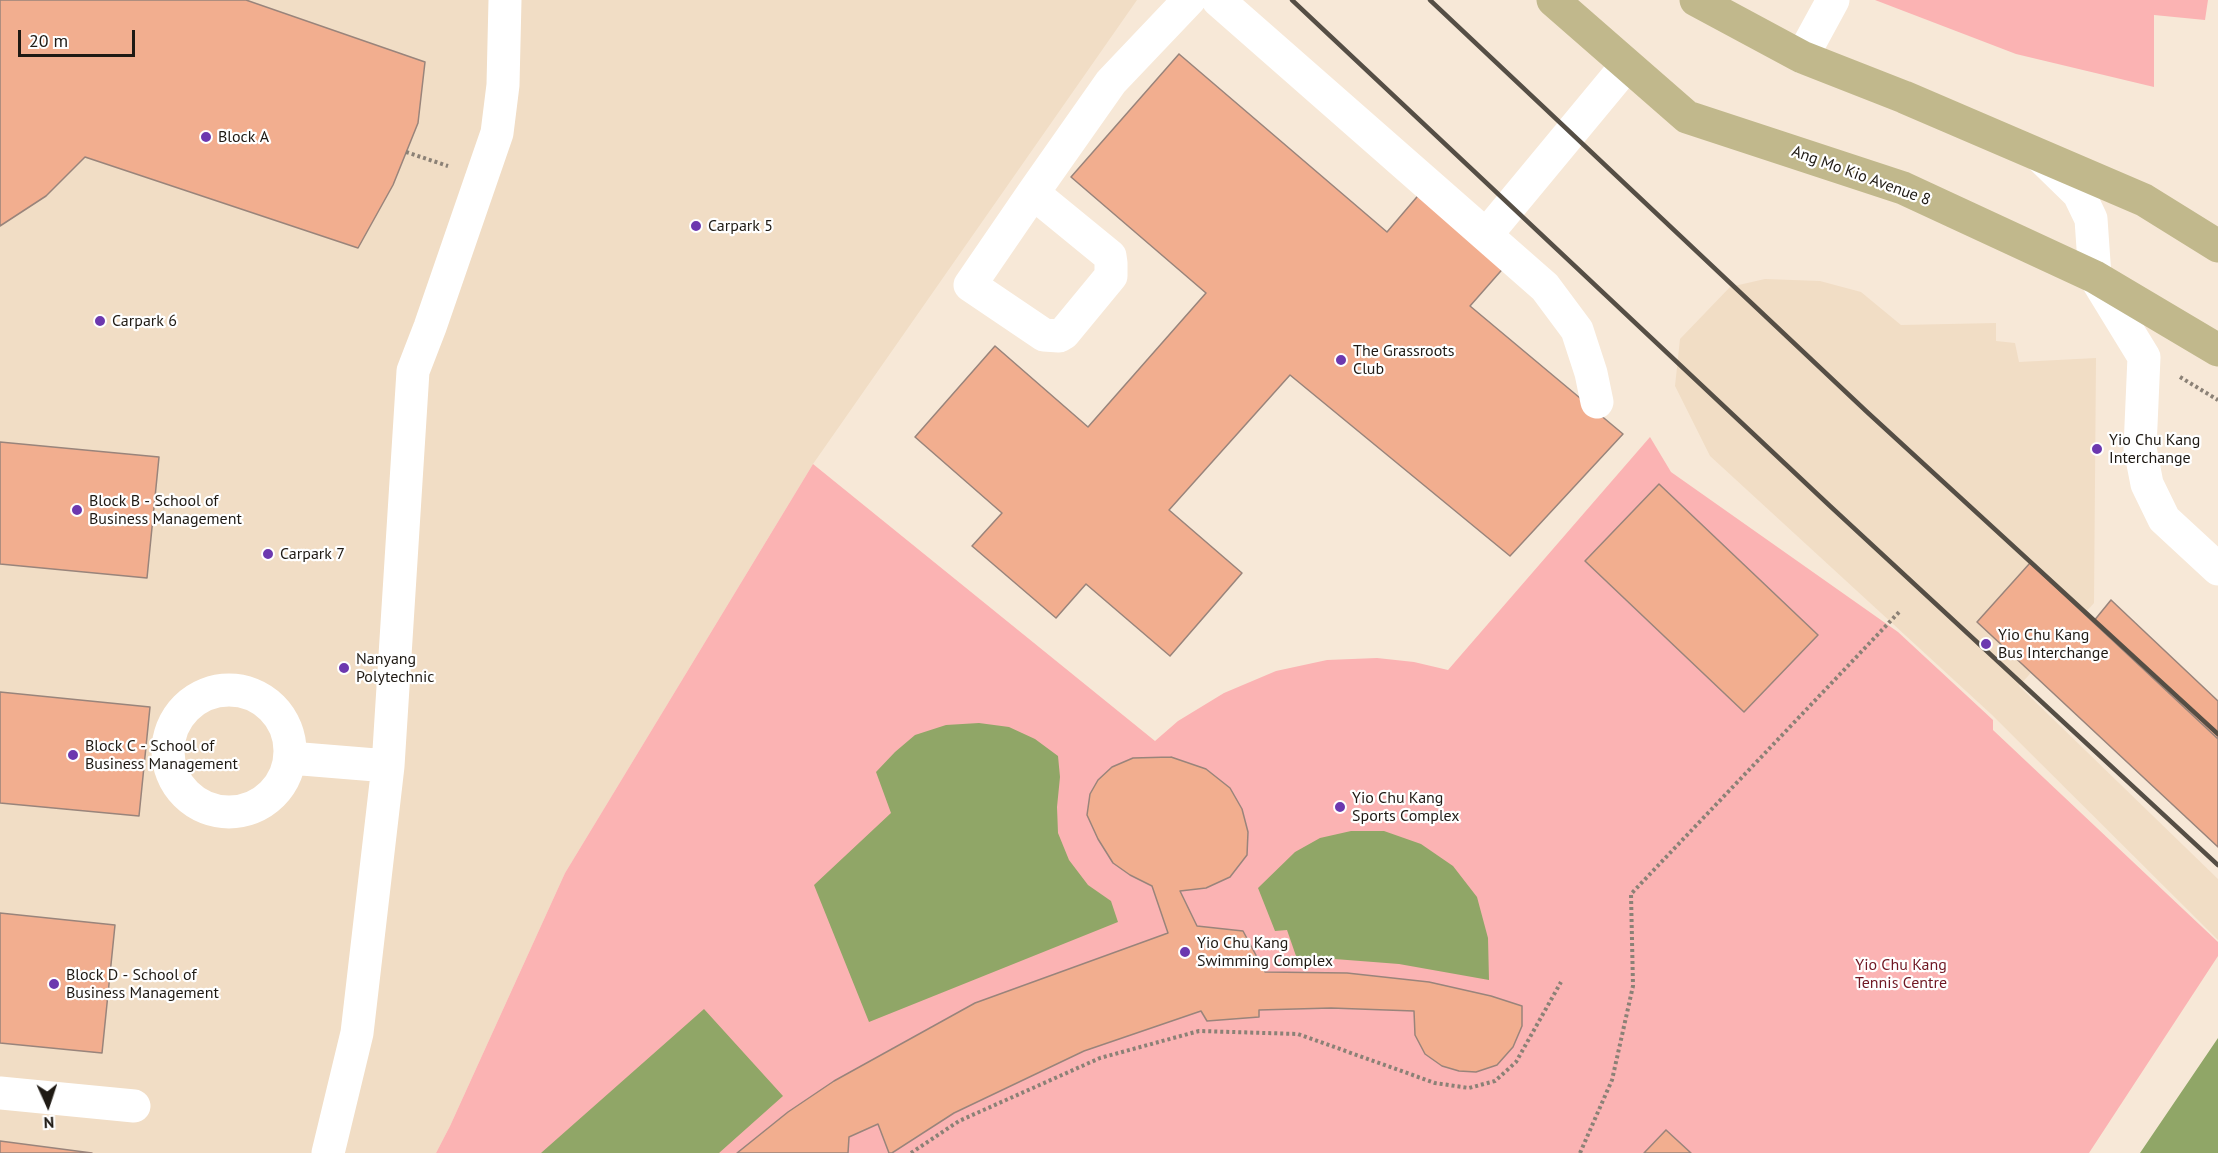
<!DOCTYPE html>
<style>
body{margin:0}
#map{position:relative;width:2218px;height:1153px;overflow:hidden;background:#f7e8d7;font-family:"PT Sans",sans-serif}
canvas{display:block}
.north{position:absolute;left:18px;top:1075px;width:60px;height:60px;-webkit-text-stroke:4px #fff;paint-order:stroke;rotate:177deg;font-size:16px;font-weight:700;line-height:24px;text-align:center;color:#1f1a14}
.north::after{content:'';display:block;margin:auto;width:21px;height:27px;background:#1f1a14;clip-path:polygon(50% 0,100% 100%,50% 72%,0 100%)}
.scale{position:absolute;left:18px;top:30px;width:117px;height:27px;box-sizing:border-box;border:3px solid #1f1a14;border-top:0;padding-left:8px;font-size:18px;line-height:21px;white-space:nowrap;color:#1f1a14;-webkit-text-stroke:4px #fff;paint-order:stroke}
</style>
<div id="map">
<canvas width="2218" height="1153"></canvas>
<div class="north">N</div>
<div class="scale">20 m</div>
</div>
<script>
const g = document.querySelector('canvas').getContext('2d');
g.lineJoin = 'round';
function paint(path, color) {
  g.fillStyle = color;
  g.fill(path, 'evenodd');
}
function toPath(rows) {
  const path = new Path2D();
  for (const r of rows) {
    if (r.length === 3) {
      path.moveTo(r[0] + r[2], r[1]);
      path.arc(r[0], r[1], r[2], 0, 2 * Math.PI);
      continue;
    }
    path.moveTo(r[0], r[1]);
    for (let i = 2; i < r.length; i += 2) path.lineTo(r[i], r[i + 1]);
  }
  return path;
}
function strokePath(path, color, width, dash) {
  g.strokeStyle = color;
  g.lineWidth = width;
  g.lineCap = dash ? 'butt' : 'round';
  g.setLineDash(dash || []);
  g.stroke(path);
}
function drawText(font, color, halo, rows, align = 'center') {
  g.font = font + ' "PT Sans",sans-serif';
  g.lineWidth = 4.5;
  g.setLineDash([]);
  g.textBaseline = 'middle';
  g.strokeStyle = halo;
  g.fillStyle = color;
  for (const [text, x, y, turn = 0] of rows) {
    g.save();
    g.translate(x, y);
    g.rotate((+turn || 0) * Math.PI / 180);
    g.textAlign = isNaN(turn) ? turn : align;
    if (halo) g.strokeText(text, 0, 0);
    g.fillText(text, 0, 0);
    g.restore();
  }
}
const built = toPath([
 [0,0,1137,0,813,464,565,873,450,1126,436,1153,0,1153],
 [1765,279,1820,281,1861,292,1901,325,1996,323,1996,341,2015,343,2019,362,2096,358,2094,603,2019,686,2218,879,2218,940,1991,714,1710,456,1675,386,1680,339,1730,287]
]);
const green = toPath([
 [1875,0,2208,0,2205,20,2154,15,2154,87,2016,54],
 [1650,437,1671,472,1898,632,1993,720,1993,730,2218,942,2218,956,2089,1153,436,1153,450,1126,565,873,813,464,1155,741,1178,721,1224,693,1276,671,1327,660,1377,658,1414,662,1448,670]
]);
const water = toPath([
 [979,723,1009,727,1035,739,1058,756,1060,777,1057,807,1058,833,1069,860,1088,885,1111,901,1118,922,869,1022,814,885,891,813,876,772,895,752,915,735,946,725],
 [1351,831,1384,831,1421,844,1453,866,1477,897,1488,938,1489,980,1399,964,1296,956,1287,930,1275,931,1258,888,1295,852,1320,838],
 [704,1009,783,1096,719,1153,541,1153],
 [2218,1038,2218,1153,2140,1153]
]);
const building = toPath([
 [0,0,246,0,425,62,418,123,393,185,358,248,85,157,46,196,0,226,0,0],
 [1179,54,1387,232,1422,191,1507,264,1470,306,1623,434,1510,556,1290,375,1169,510,1242,573,1170,656,1086,584,1056,618,972,546,1002,513,915,437,995,346,1088,427,1206,293,1071,177,1179,54],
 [0,442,159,457,147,578,0,564,0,442],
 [1659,484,1818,635,1744,712,1585,561,1659,484],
 [2030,563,2218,739,2218,847,1977,622,2030,563],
 [2111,600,2218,701,2218,739,2093,622,2111,600],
 [0,692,150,707,139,816,0,803,0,692],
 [1171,757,1206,769,1230,788,1242,809,1248,832,1247,855,1230,877,1206,888,1180,891,1197,926,1243,931,1265,972,1347,973,1429,982,1491,996,1522,1006,1522,1026,1513,1047,1497,1065,1476,1072,1459,1071,1442,1066,1425,1054,1415,1035,1414,1011,1331,1008,1259,1010,1259,1017,1207,1021,1201,1011,1084,1051,954,1113,892,1153,889,1153,878,1124,849,1137,848,1153,737,1153,788,1112,834,1081,975,1003,1168,933,1152,886,1130,875,1113,863,1098,839,1087,815,1090,794,1098,780,1112,767,1133,758,1171,757],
 [0,913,115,925,102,1053,0,1043,0,913],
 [1666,1130,1691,1153,1644,1153,1666,1130],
 [0,1141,92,1153,0,1153,0,1141]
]);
const path = toPath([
 [406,152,448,166],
 [2180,377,2218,400],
 [911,1153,959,1121,1100,1058,1199,1031,1298,1034,1435,1083,1469,1088,1495,1081,1516,1062,1561,982],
 [1580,1153,1612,1080,1633,986,1631,894,1901,610]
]);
const minor = toPath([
 [1218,0,1545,287,1577,330,1591,373,1597,402],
 [1802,57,1833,0],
 [2040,156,2079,194,2091,219,2095,277,2144,357,2140,448,2147,484,2164,519,2218,569],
 [1033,193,1110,256,1111,263,1111,276,1064,333,1059,336,1044,335,970,285,1033,193,1111,82,1189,0],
 [1486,235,1626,66],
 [229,751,61],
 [290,758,388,766],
 [0,1093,134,1106],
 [328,1153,357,1033,388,766,413,371,430,327,497,133,503,85,505,0]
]);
const major = toPath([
 [1553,0,1687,117,1903,188,2095,277,2218,350],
 [1696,0,1802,57,1904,97,2144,200,2218,246]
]);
const rail = toPath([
 [1292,0,1830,506,2218,865],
 [1430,0,1866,411,2218,734]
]);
const markers = [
 [206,137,6,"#6c38af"],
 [696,226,6,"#6c38af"],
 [100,321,6,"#6c38af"],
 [1341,360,6,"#6c38af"],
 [2097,449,6,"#6c38af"],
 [77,510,6,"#6c38af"],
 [268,554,6,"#6c38af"],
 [1986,644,6,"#6c38af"],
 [344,668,6,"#6c38af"],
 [73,755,6,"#6c38af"],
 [1340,807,6,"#6c38af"],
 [1185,952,6,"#6c38af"],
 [54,984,6,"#6c38af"]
];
const poiNames = [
 ["Block A",218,137],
 ["Carpark 5",708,226],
 ["Carpark 6",112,321],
 ["The Grassroots",1353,351],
 ["Club",1353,369],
 ["Yio Chu Kang",2109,440],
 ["Interchange",2109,458],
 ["Block B - School of",89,501],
 ["Business Management",89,519],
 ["Carpark 7",280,554],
 ["Yio Chu Kang",1998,635],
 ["Bus Interchange",1998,653],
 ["Nanyang",356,659],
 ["Polytechnic",356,677],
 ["Block C - School of",85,746],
 ["Business Management",85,764],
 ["Yio Chu Kang",1352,798],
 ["Sports Complex",1352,816],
 ["Yio Chu Kang",1197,943],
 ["Swimming Complex",1197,961],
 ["Block D - School of",66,975],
 ["Business Management",66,993]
];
const streetNames = [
 ["Ang Mo Kio Avenue 8",1861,176,20]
];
const parkNames = [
 ["Yio Chu Kang",1901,965],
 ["Tennis Centre",1901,983]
];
paint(built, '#f1ddc5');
paint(green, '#fbb3b3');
paint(water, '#90a667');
paint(building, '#f2ae8f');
strokePath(building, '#99847b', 1.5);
strokePath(path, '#8b8176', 4, [3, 3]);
strokePath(minor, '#fff', 33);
strokePath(major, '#c1b88c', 33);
strokePath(rail, '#554e45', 4.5);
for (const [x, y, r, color] of markers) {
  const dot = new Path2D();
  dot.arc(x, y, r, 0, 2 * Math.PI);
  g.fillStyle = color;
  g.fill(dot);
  strokePath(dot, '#fff', 2);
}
drawText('16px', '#1f1a14', '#fff', poiNames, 'left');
drawText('16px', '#1f1a14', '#fff', streetNames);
drawText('16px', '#701823', '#fff', parkNames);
</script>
